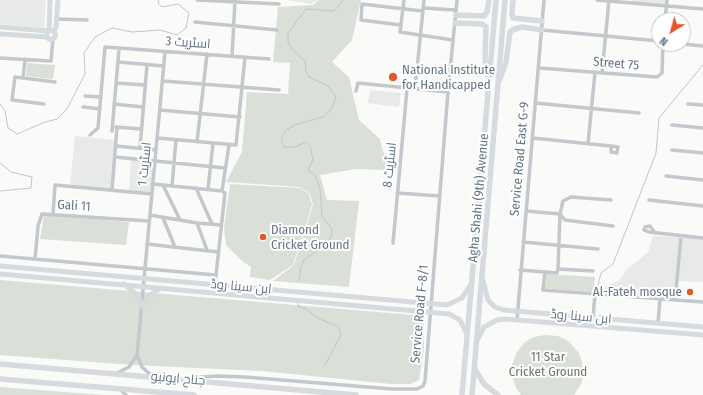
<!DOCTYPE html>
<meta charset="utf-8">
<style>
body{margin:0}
#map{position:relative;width:703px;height:395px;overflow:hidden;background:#fafaf8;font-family:"Fira Sans Condensed",sans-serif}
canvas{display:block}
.north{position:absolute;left:651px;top:12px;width:40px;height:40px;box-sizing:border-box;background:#fff;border:1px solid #c1c8cd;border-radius:50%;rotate:217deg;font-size:11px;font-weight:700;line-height:16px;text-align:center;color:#657683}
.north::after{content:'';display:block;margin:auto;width:14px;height:18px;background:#e4572e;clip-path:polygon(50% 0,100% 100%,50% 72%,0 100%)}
</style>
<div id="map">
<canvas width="703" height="395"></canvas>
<div class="north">N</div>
</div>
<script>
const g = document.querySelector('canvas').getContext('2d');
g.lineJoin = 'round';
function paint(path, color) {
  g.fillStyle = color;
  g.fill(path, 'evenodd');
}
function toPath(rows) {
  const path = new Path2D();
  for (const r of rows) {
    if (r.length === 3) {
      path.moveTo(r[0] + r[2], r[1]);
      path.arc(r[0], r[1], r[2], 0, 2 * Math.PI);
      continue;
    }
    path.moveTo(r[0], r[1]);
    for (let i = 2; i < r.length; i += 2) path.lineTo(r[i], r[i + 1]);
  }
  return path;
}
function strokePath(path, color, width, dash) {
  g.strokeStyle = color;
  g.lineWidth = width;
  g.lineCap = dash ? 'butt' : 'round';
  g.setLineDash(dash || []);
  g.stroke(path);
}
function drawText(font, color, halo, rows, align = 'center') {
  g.font = font + ' "Fira Sans Condensed",Cairo,sans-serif';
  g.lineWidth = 4;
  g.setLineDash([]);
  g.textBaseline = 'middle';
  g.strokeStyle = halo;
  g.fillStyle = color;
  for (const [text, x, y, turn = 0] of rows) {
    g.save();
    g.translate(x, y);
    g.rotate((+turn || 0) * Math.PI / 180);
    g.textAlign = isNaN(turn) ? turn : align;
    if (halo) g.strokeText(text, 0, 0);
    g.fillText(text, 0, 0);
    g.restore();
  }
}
const built = toPath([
 [0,0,46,0,44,28,0,24],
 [288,0,318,0,311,4],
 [633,0,665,0,665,5,632,2],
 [370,90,401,93,399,107,368,103],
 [75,136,116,140,111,189,70,186],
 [131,159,155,161,151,193,129,191],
 [653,236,679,237,673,299,605,291,605,286,619,281,626,270,648,252],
 [681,237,703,239,703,282,678,281]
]);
const green = toPath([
 [319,0,361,0,352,40,332,62,349,77,359,120,380,139,388,170,356,169,320,175,327,200,359,201,349,287,273,281,294,265,313,205,310,194,300,187,226,182,242,152,247,92,288,94,290,63,273,62,278,7,313,5],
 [27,63,55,65,53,79,26,76],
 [230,184,300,188,309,194,312,205,293,265,270,280,250,277,251,267,242,261,226,245,224,228],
 [44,215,129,222,126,245,40,239],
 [546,274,595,277,593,292,545,288],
 [0,280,424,316,424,348,419,380,410,384,391,384,262,371,133,365,0,355],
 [545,335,558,336,568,341,579,353,582,362,583,377,581,384,574,395,521,395,516,388,512,376,512,365,517,352,525,342,534,337],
 [0,387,104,395,0,395]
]);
const stream = toPath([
 [0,104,5,111,8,128,17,134,45,122,57,119,67,109,85,74,84,53,95,37,112,28,132,32,160,30,177,35,186,28,189,13,178,4,162,7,158,3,159,0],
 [0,163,11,172,32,177,31,188,0,191],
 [299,281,301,266,304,260,323,246,331,237,332,229,322,216,320,188,314,174,308,170,313,160,310,146,306,142,295,147,284,147,282,143,282,137,286,130,295,125,325,116,332,108,336,97,328,86,309,77,306,72,305,61,293,50,288,42,288,33,306,9,334,11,343,0],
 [598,285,601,273,613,264,656,153,659,118,703,65],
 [298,303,298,306,306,309,319,319,338,326,341,335,325,365]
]);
const street = toPath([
 [197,0,279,4],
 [404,0,400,32,453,40],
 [597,0,703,9],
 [423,8,456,10],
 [57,19,87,20],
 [665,20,667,0],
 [195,22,277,30],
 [401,25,361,20,362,4,422,11],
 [542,30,659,41],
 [683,44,703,46],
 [232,56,235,1],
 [0,58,51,61,53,38],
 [118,62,164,66],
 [539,68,657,77,662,73,663,44],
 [602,73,609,0],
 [23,78,25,59],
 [163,81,279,90],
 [116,83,145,85],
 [415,89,424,0],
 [356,91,358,83,448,92],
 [85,96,101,97],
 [535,103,639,113],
 [44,104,12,100,15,77,55,82],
 [114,104,143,107],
 [688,104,703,105],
 [83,107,100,109],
 [160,110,240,117],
 [672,125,703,128],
 [116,127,141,129],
 [112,131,119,49],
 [90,135,98,128,105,47,269,59],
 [158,138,236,145,245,57],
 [533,138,611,146,618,147,617,153,611,152,611,146],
 [197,142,207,54],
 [588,144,595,72],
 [116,146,156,150],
 [140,148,147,65],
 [672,150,703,153],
 [115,157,225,168],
 [666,176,703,180],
 [153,184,222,191],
 [163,185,180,220],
 [172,186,176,140],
 [196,188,212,224],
 [208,189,213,143],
 [112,190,117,127],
 [222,191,229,145],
 [397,193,440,196],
 [649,200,703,206],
 [526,211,560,214,565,220,613,226],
 [53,214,55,185,152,194],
 [150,215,197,223,207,250],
 [163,218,175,247],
 [197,223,221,225],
 [655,233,650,226,645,227,644,230,649,232,703,238],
 [523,242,598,249],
 [393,243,407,89],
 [147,244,218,252],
 [0,256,216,275],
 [35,259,38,226,42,214,149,221],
 [558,269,560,214,563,201,571,197,611,200],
 [520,270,557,273,558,269,593,271],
 [545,272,543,290,703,302],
 [215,284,225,193,222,191],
 [675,300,681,236],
 [593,318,595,294],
 [517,320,544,0],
 [658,323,660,299],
 [117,373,129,367,137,355],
 [152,376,142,367,137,355,165,52],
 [187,378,217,376,245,377,392,389,417,389,423,386,425,381,448,92,457,0],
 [121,390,126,395]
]);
const secondary = toPath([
 [0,27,49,31,50,0],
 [51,35,4.5],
 [54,31,56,27,58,0],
 [0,34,48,37],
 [0,266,447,305,462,298,472,283],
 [0,274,449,314,460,320,467,334],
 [483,281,488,300,495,307,504,310,703,327],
 [124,284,135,293,142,306],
 [142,306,150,295,161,288],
 [477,341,484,327,497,320,505,319,703,335]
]);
const primary = toPath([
 [513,0,512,14,513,18,542,21],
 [456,15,484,16,487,12,489,0],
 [455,23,482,24,486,27,485,59,487,75],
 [500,79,506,62,510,32,512,30,522,27,542,30],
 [0,364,356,395],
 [474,368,484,384,498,395],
 [0,379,194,395],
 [462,395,496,0],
 [472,395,505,0]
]);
const markers = [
 [393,77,5,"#e4572e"],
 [263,237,4,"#e4572e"],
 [690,292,4,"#e4572e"]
];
const streetNames = [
 ["اسٹریٹ 3",188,43,4],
 ["Street 75",616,64,5],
 ["Service Road East G-9",520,159,-85],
 ["اسٹریٹ 1",145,164,-84],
 ["اسٹریٹ 8",390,165,-84],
 ["Agha Shahi (9th) Avenue",479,198,-85],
 ["Gali 11",74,206,4],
 ["ابن سینا روڈ",241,287,5],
 ["Service Road F-8/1",420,314,-85],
 ["ابن سینا روڈ",581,317,5],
 ["جناح ایونیو",178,379,5]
];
const poiNames = [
 ["National Institute",402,70],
 ["for Handicapped",402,85],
 ["Diamond",271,230],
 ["Cricket Ground",271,245],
 ["Al-Fateh mosque",682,292,"right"]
];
const parkNames = [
 ["11 Star",548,357],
 ["Cricket Ground",548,372]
];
paint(built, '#e8e9e9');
paint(green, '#dadfd7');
strokePath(stream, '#bbc7cb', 1);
strokePath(street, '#c3c8cc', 3.5);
strokePath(secondary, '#d6dbdf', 5);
strokePath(primary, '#d6dbdf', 5.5);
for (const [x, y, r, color] of markers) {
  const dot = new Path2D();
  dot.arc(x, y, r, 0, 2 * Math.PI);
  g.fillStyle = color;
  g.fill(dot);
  strokePath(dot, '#fff', 1.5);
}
drawText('13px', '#657683', '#fff', streetNames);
drawText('13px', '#657683', '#fff', poiNames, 'left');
drawText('13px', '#687a64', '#fff', parkNames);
</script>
